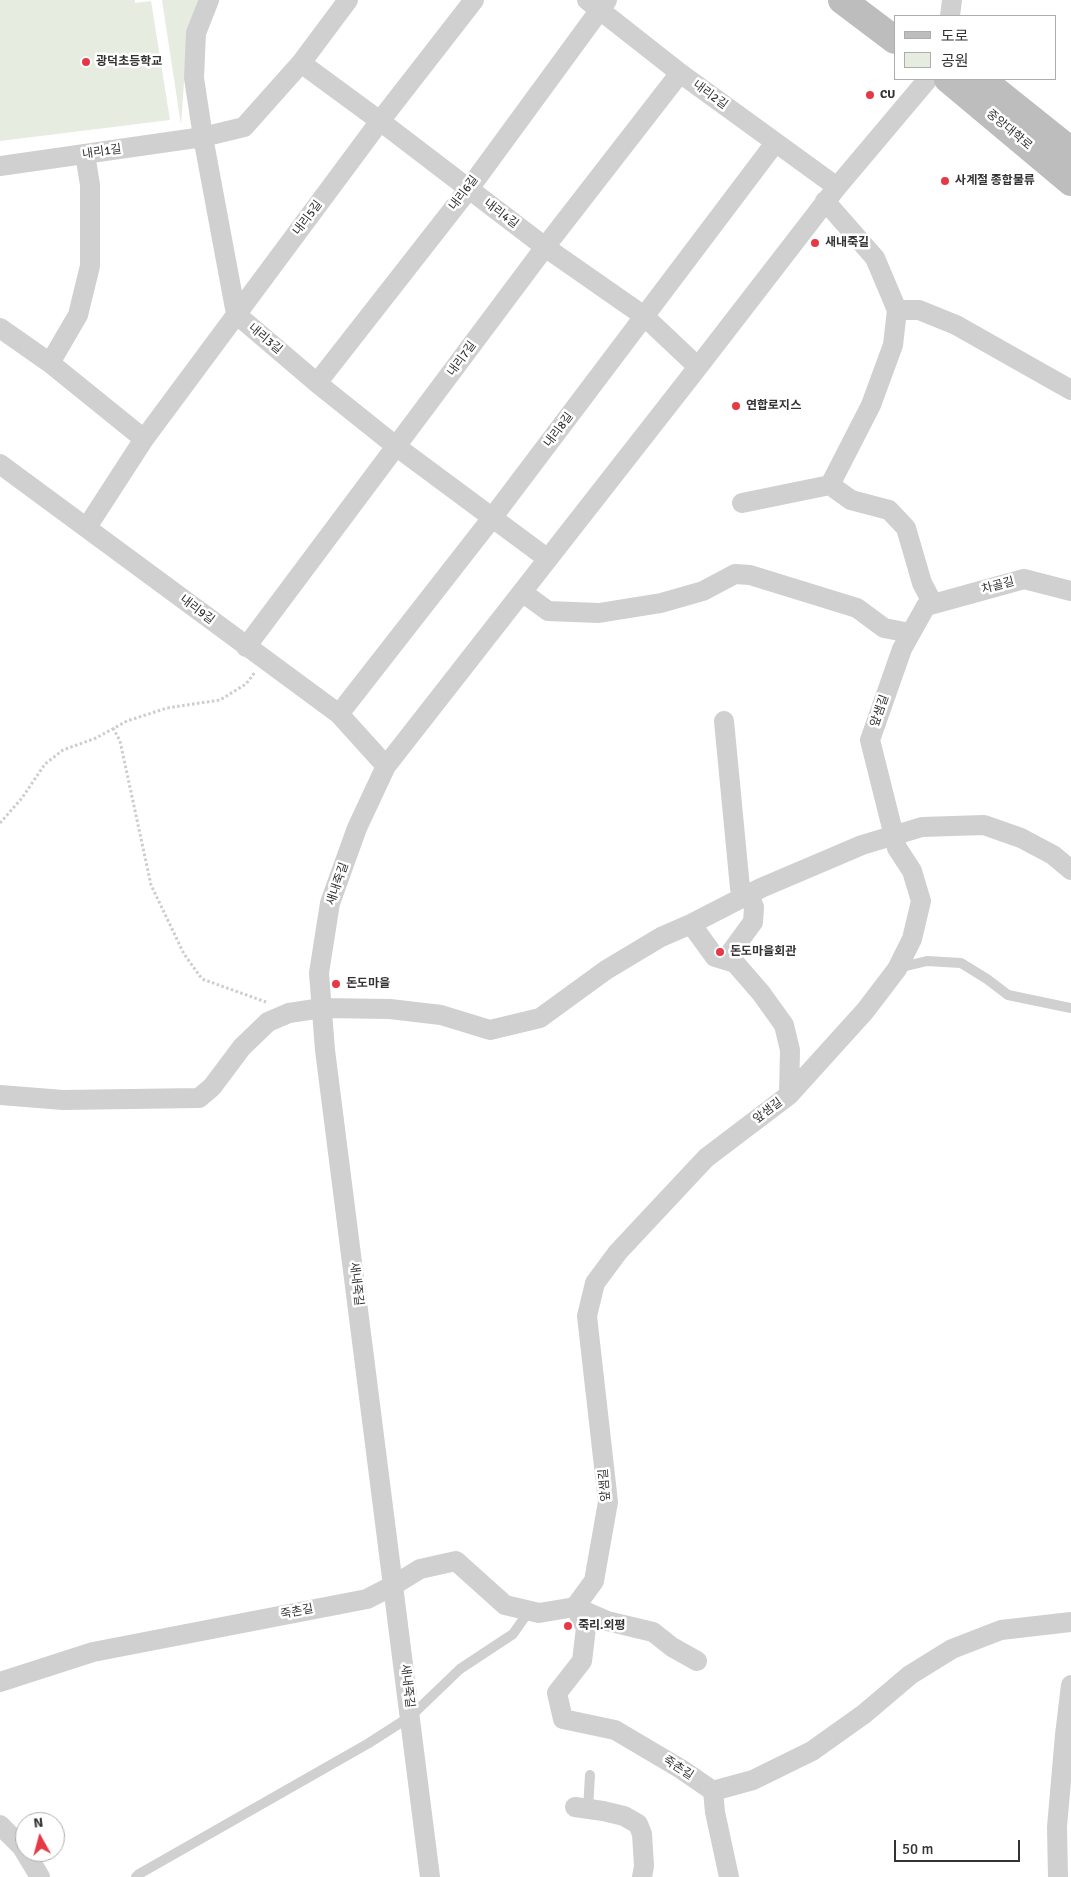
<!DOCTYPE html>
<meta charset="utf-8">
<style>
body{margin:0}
#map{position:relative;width:1071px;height:1877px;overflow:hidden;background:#fff;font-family:Signika,"Noto Sans KR",sans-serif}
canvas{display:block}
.legend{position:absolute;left:894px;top:15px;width:162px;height:65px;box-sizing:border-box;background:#fff;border:1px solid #adadad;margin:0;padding:6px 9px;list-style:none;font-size:15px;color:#333}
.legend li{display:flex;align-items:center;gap:10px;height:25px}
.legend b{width:25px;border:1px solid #adadad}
.north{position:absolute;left:15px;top:1812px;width:50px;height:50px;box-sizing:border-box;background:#fff;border:1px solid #adadad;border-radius:50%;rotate:353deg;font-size:14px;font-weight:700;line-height:20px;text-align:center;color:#333}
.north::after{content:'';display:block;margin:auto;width:18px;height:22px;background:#e63946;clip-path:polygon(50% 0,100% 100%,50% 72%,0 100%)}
.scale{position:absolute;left:894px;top:1840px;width:126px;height:22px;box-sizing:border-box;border:2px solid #333;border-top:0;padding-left:6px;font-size:15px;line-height:18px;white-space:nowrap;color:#333;-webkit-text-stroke:4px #fff;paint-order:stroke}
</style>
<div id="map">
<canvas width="1071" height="1877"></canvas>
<ul class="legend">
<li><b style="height:6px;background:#bdbdbd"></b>도로</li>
<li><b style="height:14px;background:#e6ecdf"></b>공원</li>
</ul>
<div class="north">N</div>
<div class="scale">50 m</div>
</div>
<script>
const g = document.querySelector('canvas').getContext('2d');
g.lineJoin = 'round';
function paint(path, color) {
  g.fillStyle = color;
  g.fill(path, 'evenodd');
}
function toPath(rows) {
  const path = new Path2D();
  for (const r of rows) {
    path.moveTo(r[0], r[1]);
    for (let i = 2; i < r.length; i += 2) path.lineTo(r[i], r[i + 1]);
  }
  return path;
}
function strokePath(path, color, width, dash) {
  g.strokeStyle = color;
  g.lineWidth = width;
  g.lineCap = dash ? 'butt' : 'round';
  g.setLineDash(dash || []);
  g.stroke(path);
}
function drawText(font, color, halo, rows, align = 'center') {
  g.font = font + ' Signika,"Noto Sans KR",sans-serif';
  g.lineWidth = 5;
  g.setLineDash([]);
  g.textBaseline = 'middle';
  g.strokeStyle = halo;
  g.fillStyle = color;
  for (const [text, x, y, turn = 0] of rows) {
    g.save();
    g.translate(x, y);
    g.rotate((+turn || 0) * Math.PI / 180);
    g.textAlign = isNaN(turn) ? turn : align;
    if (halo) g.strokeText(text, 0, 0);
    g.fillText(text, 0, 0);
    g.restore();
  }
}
const green = toPath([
 [0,0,135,0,135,3,151,1,170,120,0,141],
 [162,0,199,0,185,69,181,125]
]);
const path = toPath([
 [113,728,120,741,151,885,184,954,202,979,266,1002],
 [0,823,22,798,45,764,63,750,96,738,127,721,167,708,220,700,246,684,255,672]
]);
const lane = toPath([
 [898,968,927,961,961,963,987,979,1008,995,1071,1008],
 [588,1809,590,1775],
 [136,1877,139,1874,369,1743,411,1716,460,1669,513,1634,529,1611]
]);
const street = toPath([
 [209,0,196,33,194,78,203,137,236,314,317,383,397,447,548,559],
 [587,0,680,73,837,187],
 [950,16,952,0],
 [301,63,380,121,545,247,644,316,698,367],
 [85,154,90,185,90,266,78,315,50,363,144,439],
 [0,166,203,137,244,127,301,63,348,0],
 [897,310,919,310,956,325,1071,390],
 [0,328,50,363],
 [317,383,468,190,607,0],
 [0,464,339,714,386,766],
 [830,485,851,500,889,510,906,528,922,583,933,604],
 [742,503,830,485,871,405,893,345,897,310,875,258,825,201],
 [87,527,144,439,380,121,474,0],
 [522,592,548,611,599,613,661,603,703,591,735,574,750,575,857,608,884,628,910,633],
 [246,647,545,247,680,73],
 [339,714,492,518,775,143],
 [724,721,740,888,748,894,754,907,753,922,731,952,731,962],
 [691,924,715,957,735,963,761,993,784,1025,790,1050,789,1095],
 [0,1095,63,1100,199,1098,212,1087,242,1047,268,1022,289,1013,322,1008,390,1009,441,1015,490,1030,540,1018,606,970,661,937,691,924,761,888,862,845,922,827,984,825,1021,838,1053,855,1071,870],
 [697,1661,672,1647,653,1632,607,1621,575,1607,586,1628,582,1661,557,1693,563,1719,615,1730,681,1769,713,1791,715,1812,729,1877],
 [0,1682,93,1652,367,1599,394,1585,420,1569,456,1561,505,1605,539,1613,575,1607,594,1581,608,1502,587,1316,595,1283,618,1252,706,1158,789,1095,865,1011,897,969,912,939,921,901,912,871,897,848,870,740,902,649,926,606,1024,579,1071,591],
 [713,1791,753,1780,812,1751,864,1714,910,1675,952,1649,1001,1630,1071,1622],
 [575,1807,603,1811,624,1816,638,1824,642,1834,644,1866,642,1877],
 [0,1825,22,1847,40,1877],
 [430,1877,325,1050,319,973,330,903,357,828,386,766,698,367,837,187,928,79],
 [1058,1877,1057,1827,1065,1735,1071,1685]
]);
const secondary = toPath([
 [842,0,895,40],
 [948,79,1071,182],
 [981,79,1071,151]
]);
const markers = [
 [86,62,5,"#e63946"],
 [870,95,5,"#e63946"],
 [945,181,5,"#e63946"],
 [815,243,5,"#e63946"],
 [736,406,5,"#e63946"],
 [720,952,5,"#e63946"],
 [336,984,5,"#e63946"],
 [568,1626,5,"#e63946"]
];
const poiNames = [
 ["광덕초등학교",96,62],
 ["CU",880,95],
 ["사계절 종합물류",955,181],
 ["새내죽길",825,243],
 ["연합로지스",746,406],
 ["돈도마을회관",730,952],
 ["돈도마을",346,984],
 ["죽리.외평",578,1626]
];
const streetNames = [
 ["내리2길",710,95,36],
 ["중앙대학로",1009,130,40],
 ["내리1길",102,152,-8],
 ["내리6길",464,193,-53],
 ["내리4길",501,214,37],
 ["내리5길",308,218,-53],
 ["내리3길",265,339,40],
 ["내리7길",462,359,-54],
 ["내리8길",559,430,-53],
 ["차골길",998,586,-15],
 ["내리9길",197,610,37],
 ["앞샘길",880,711,-71],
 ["새내죽길",338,884,-71],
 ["앞샘길",768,1111,-37],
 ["새내죽길",356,1284,83],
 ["앞샘길",605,1485,-95],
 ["죽촌길",297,1612,-11],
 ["새내죽길",407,1686,83],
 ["죽촌길",678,1768,33]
];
paint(green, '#e6ecdf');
strokePath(path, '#cdcdcd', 3, [2.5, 2.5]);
strokePath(lane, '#d0d0d0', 10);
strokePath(street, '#d0d0d0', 20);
strokePath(secondary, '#bdbdbd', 28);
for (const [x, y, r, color] of markers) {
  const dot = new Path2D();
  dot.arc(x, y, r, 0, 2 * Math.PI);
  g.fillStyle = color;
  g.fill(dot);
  strokePath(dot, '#fff', 2);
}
drawText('bold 12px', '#333', '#fff', poiNames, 'left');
drawText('12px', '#333', '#fff', streetNames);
</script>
